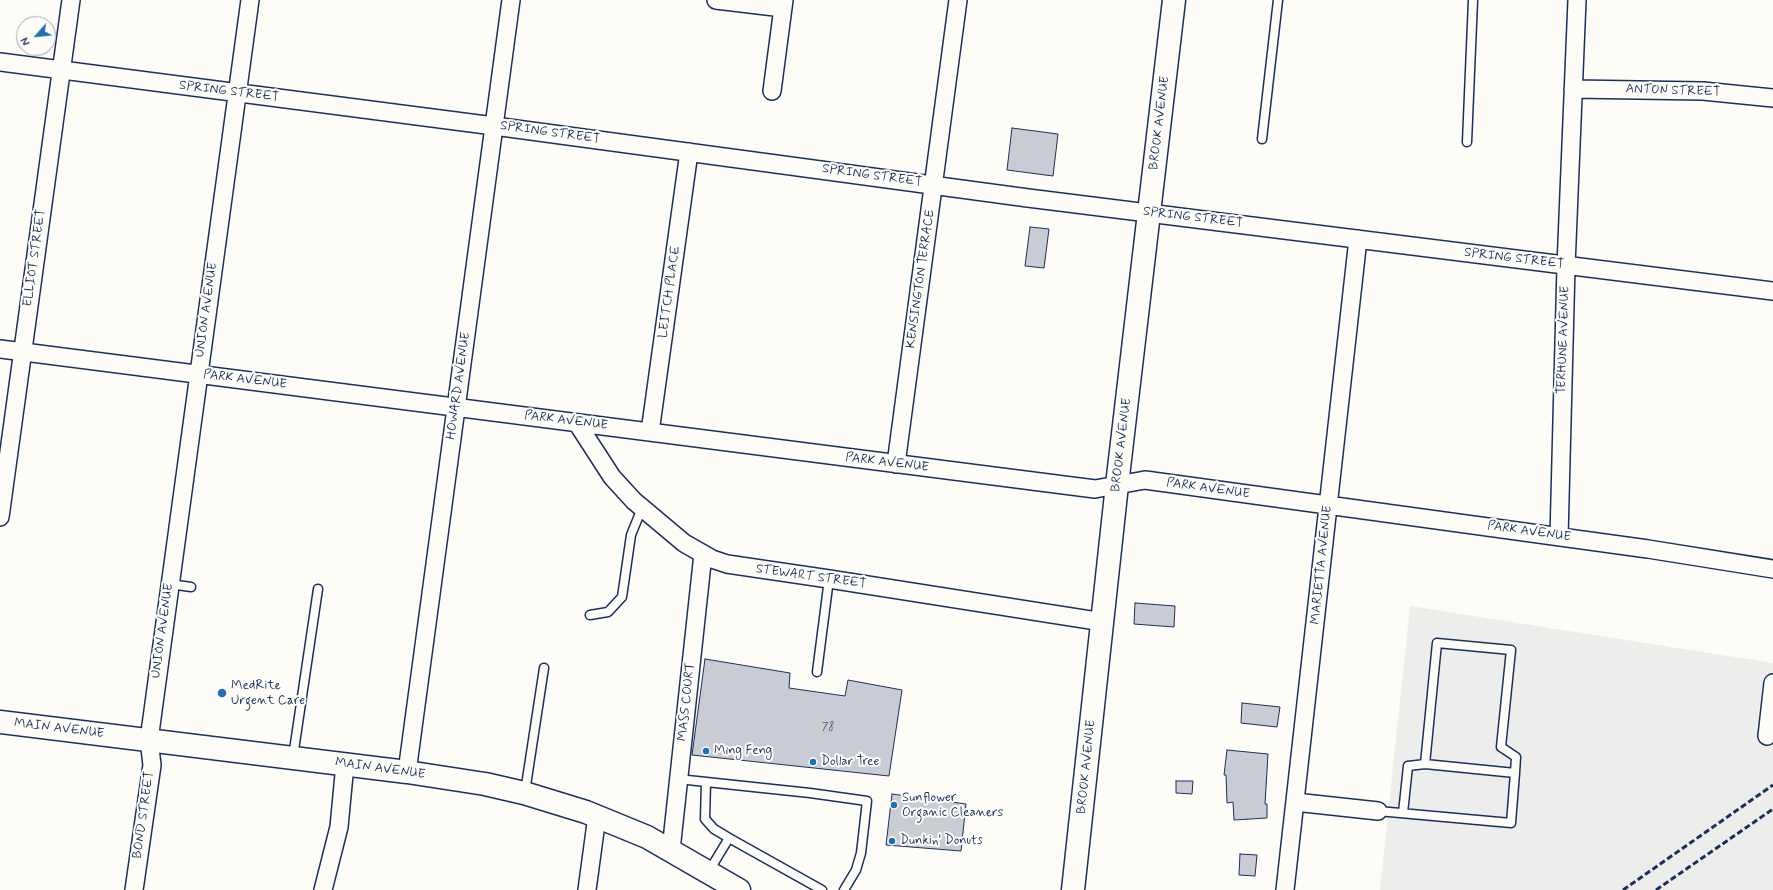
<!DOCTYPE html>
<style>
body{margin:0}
#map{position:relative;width:1773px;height:890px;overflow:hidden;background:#fdfcf7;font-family:Mynerve,sans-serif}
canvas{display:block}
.north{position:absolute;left:16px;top:16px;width:40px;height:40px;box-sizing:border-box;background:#fdfcf7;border:1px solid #a3aaba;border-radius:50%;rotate:243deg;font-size:11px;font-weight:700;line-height:16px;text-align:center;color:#1b2f5e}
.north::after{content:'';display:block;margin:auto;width:14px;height:18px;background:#1f6fb2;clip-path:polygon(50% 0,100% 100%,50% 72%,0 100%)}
</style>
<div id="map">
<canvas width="1773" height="890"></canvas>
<div class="north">N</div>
</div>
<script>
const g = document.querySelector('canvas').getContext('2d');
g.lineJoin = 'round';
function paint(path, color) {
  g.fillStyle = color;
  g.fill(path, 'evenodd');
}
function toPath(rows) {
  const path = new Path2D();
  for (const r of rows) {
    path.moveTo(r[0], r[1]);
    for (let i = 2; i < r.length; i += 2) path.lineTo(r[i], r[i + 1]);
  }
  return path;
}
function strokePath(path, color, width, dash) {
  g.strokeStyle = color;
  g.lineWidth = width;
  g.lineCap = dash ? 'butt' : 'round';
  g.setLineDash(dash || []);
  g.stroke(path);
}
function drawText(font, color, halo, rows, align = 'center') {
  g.font = font + ' Mynerve,sans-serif';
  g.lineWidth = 4;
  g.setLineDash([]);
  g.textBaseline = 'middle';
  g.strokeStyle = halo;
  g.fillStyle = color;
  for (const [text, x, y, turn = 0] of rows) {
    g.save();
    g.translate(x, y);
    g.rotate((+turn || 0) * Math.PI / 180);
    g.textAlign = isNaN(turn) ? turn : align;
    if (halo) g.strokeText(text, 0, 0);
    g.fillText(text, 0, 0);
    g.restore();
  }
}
const built = toPath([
 [1410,606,1773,663,1773,890,1380,890]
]);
const building = toPath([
 [1012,128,1058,134,1053,176,1007,170,1012,128],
 [1030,227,1049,229,1044,268,1025,266,1030,227],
 [1135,603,1175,606,1174,627,1134,624,1135,603],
 [705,659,790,673,789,688,845,696,848,680,902,690,889,776,692,755,705,659],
 [1242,703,1280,707,1277,727,1241,723,1242,703],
 [1227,750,1268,754,1265,804,1267,804,1267,818,1234,820,1233,802,1227,803,1226,775,1224,775,1227,750],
 [1176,781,1193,781,1192,794,1176,793,1176,781],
 [892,794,966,804,961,851,886,845,892,794],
 [1240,854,1257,855,1255,876,1239,875,1240,854]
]);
const service = toPath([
 [1262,139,1278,0],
 [1467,142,1473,0],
 [170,584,191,587],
 [590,615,608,612,622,597,631,535,642,508],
 [817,672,829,579],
 [293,757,318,589],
 [678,779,810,793,867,801,861,853,856,870,844,890],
 [706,782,705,819,714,829,729,838],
 [525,792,544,668],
 [1378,811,1511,823,1515,773,1516,757,1501,747,1511,650,1437,643,1425,764,1515,773],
 [1403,813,1408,766,1425,764],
 [709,871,729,838,822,890]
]);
const minor = toPath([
 [716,0,783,8],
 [0,62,494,126,1028,198,1773,291],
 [1573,89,1703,91,1773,98],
 [772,91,784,0],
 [0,349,1095,489,1145,480,1648,549,1773,569],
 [577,423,612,477,634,501,684,543,712,559,727,564,829,579,1103,622],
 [650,432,689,152],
 [896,464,958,0],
 [0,517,71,0],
 [1559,537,1566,266,1577,0],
 [1767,736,1773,683],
 [407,772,511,0],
 [1295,802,1378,811],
 [671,850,703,554],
 [134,890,152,765,149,740,250,0],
 [323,890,339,827,345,764],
 [587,890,597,816],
 [1285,890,1358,239]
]);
const secondary = toPath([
 [1073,890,1117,485,1174,0]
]);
const primary = toPath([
 [0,722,407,772,485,784,524,793,586,812,647,837,739,890]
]);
const rail = toPath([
 [1623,890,1773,785],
 [1656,890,1773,809]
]);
const markers = [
 [222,693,5,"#1f6fb2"],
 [706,751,4,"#1f6fb2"],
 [813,762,4,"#1f6fb2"],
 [894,805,4,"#1f6fb2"],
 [892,841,4,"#1f6fb2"]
];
const numberNames = [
 ["78",828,728]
];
const streetNames = [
 ["ANTON STREET",1673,91,2],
 ["SPRING STREET",229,92,7],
 ["BROOK AVENUE",1160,123,-83],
 ["SPRING STREET",550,133,8],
 ["SPRING STREET",872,176,8],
 ["SPRING STREET",1193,218,7],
 ["ELLIOT STREET",35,258,-82],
 ["SPRING STREET",1514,259,7],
 ["KENSINGTON TERRACE",921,279,-82],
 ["LEITCH PLACE",670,292,-82],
 ["UNION AVENUE",207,310,-82],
 ["TERHUNE AVENUE",1564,340,-88],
 ["PARK AVENUE",245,380,7],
 ["HOWARD AVENUE",459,386,-82],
 ["PARK AVENUE",566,421,7],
 ["BROOK AVENUE",1122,445,-83],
 ["PARK AVENUE",887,463,7],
 ["PARK AVENUE",1208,489,8],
 ["PARK AVENUE",1529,532,8],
 ["MARIETTA AVENUE",1322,565,-84],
 ["STEWART STREET",811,577,8],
 ["UNION AVENUE",163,631,-82],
 ["MASS COURT",687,702,-84],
 ["MAIN AVENUE",59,729,7],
 ["BROOK AVENUE",1087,767,-84],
 ["MAIN AVENUE",380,769,8],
 ["BOND STREET",144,815,-82]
];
const poiNames = [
 ["MedRite",231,686],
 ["Urgent Care",231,701],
 ["Ming Feng",714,751],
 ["Dollar Tree",821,762],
 ["Sunflower",902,798],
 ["Organic Cleaners",902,813],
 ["Dunkin' Donuts",900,841]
];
paint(built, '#edeeec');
paint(building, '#c9ccd3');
strokePath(building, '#1b2f5e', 1);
strokePath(service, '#1b2f5e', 11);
strokePath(minor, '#1b2f5e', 20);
strokePath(secondary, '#1b2f5e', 25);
strokePath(primary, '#1b2f5e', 25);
strokePath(service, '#fdfcf7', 8);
strokePath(minor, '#fdfcf7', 17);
strokePath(secondary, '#fdfcf7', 22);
strokePath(primary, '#fdfcf7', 22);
strokePath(rail, '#1b2f5e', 3, [6, 3]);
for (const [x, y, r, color] of markers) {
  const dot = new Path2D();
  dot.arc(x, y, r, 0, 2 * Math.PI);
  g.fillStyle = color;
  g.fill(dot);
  strokePath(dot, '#fdfcf7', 1.5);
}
drawText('11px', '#46567b', null, numberNames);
drawText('13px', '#1b2f5e', '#fdfcf7', streetNames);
drawText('13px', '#1b2f5e', '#fdfcf7', poiNames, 'left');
</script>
